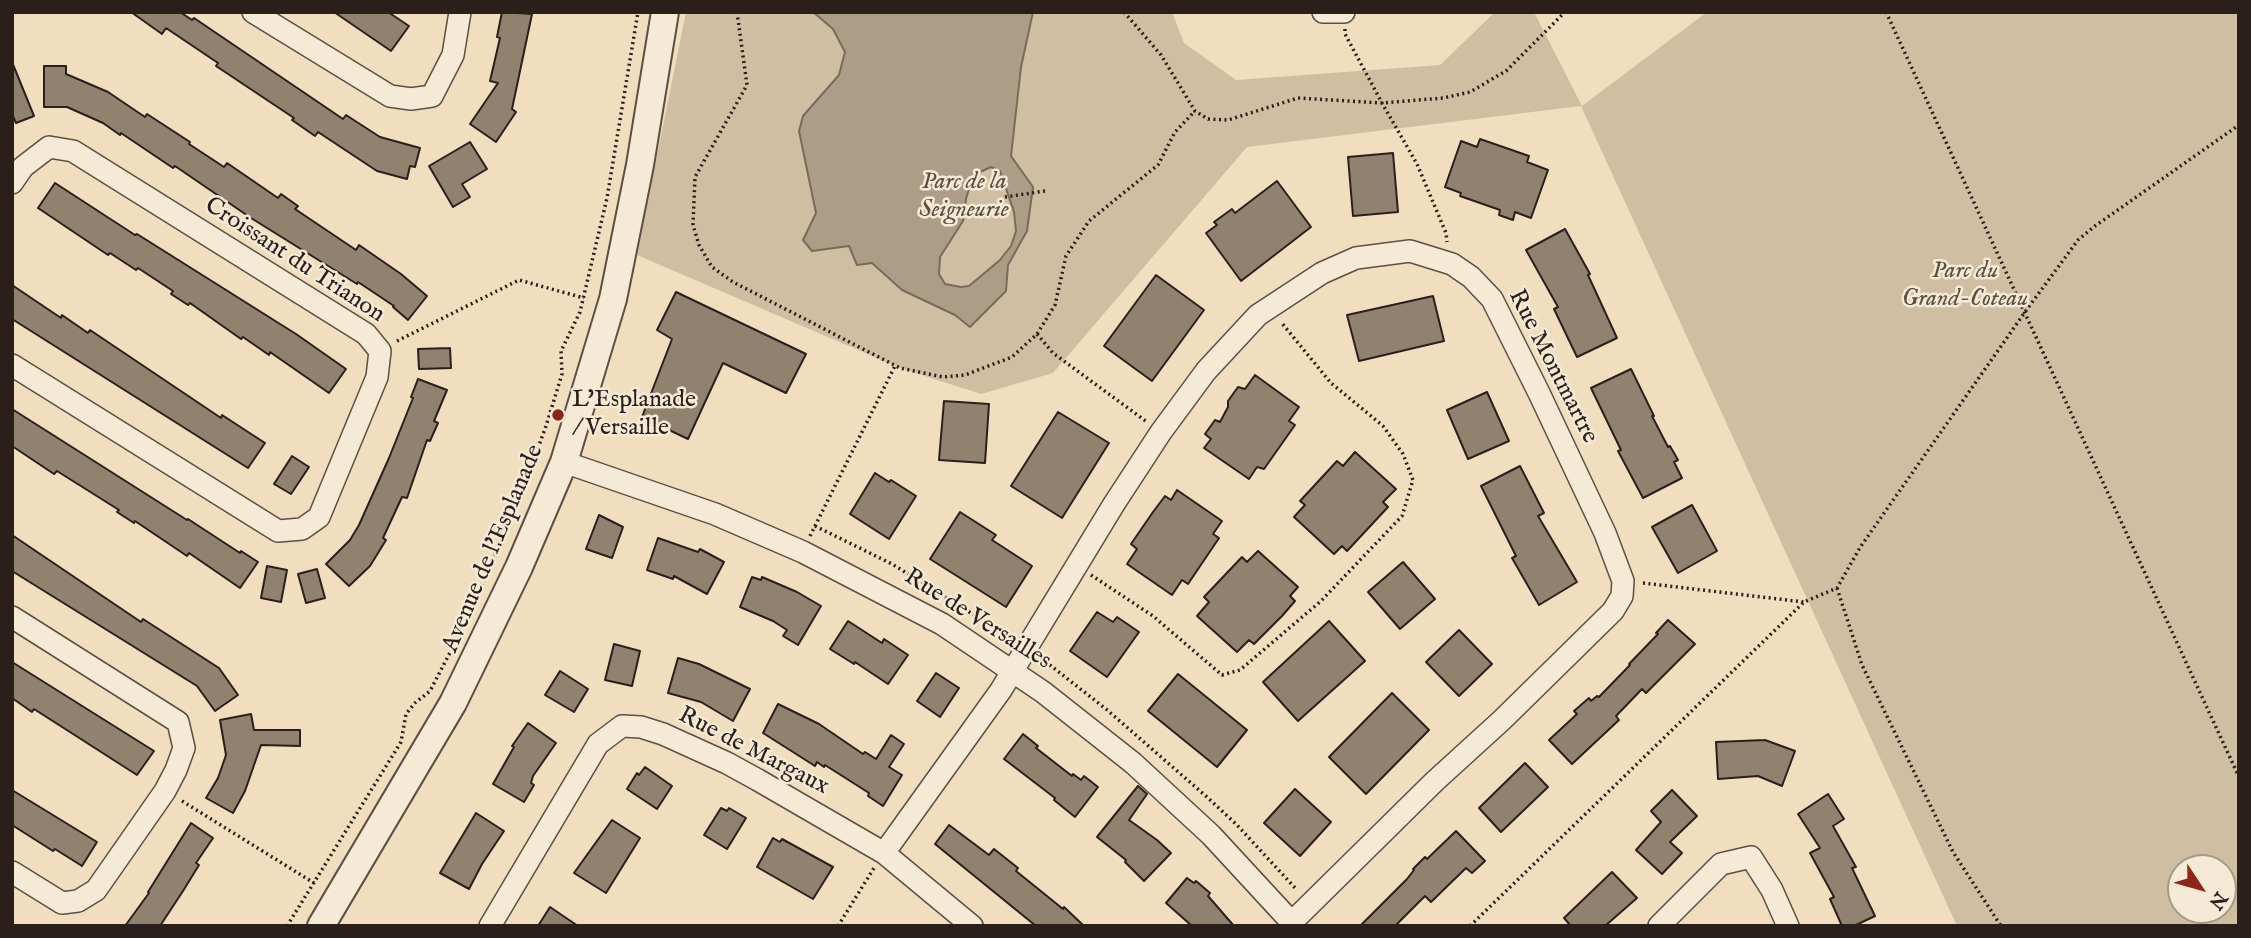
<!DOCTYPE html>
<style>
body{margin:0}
#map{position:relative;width:2251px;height:938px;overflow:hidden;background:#f0debe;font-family:"IM FELL English",serif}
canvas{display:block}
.frame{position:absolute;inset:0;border:14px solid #2b1f1b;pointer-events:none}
.north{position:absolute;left:2167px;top:854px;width:70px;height:70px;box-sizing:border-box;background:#f5ead5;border:2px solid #a4998b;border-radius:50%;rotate:126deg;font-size:19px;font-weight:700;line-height:28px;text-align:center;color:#2b1f1b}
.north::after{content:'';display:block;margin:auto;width:24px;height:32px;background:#8f2418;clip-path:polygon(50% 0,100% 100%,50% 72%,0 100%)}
</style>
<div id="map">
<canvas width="2251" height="938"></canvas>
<div class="frame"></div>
<div class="north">N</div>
</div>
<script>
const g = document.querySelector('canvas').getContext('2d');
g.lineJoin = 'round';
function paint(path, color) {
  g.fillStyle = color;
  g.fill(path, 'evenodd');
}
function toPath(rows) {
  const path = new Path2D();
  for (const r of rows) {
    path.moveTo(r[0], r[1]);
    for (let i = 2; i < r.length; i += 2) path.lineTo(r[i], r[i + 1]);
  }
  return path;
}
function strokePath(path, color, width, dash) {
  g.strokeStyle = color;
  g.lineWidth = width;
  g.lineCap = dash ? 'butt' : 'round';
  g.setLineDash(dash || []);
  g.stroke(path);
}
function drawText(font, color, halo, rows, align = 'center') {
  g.font = font + ' "IM FELL English",serif';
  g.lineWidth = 5;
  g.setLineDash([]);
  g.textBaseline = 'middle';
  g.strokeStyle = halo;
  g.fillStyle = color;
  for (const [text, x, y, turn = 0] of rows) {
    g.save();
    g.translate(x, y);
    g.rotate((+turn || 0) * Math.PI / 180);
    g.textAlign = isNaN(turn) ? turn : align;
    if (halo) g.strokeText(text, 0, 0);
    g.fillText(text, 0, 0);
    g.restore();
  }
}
const green = toPath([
 [686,12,1172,12,1184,43,1236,80,1440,65,1495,12,1534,12,1582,106,1707,12,2239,12,2239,926,1957,926,1581,106,1247,147,1053,373,981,394,900,368,637,255],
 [2181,868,2223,868,2223,910,2181,910]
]);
const water = toPath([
 [813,12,1033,12,1021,67,1011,156,1033,187,1027,231,1008,265,1006,291,970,327,955,315,902,290,872,263,857,265,849,246,812,251,803,240,816,213,799,131,803,116,839,75,845,52,833,29,813,12],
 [991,167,1000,171,1014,212,1016,231,1011,246,1000,260,969,286,961,287,945,284,939,274,940,257,963,221,966,199,971,182,980,172,991,167]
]);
const building = toPath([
 [131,12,180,12,192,20,194,18,343,119,346,115,380,137,420,148,415,167,410,166,407,179,377,171,318,132,315,136,292,120,294,118,216,66,218,63,166,28,162,34,131,12],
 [334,12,388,12,409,26,391,51,334,12],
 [502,12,532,14,512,109,516,112,496,142,470,124,498,83,490,81,500,38,497,37,502,12],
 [12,62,34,116,16,123,12,114,12,62],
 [44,66,66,66,66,74,108,92,145,117,147,114,190,142,189,144,224,167,227,163,278,198,281,194,298,206,295,209,356,250,359,245,401,274,427,296,408,320,393,307,394,306,358,282,357,284,251,218,175,166,173,168,121,133,120,135,103,123,67,107,44,107,44,66],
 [1480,139,1529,156,1527,162,1548,170,1531,218,1515,212,1513,220,1499,215,1500,210,1460,196,1461,193,1445,187,1461,141,1477,147,1480,139],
 [470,142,487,169,462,184,470,197,453,207,429,166,470,142],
 [1393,153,1398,212,1353,216,1348,157,1393,153],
 [1277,181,1311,227,1241,281,1206,233,1217,225,1214,222,1232,209,1235,213,1277,181],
 [55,183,135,235,137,234,296,334,346,369,329,393,270,352,269,355,243,337,241,339,190,303,188,305,171,294,173,291,138,268,136,270,110,253,108,255,38,208,55,183],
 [1565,229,1590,274,1588,275,1617,338,1577,357,1554,309,1558,307,1526,250,1565,229],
 [1156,275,1204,310,1152,381,1104,346,1156,275],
 [12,285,61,318,62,315,88,333,90,330,221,418,222,415,265,443,248,468,12,319,12,285],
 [676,292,806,354,786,393,723,363,688,439,642,417,672,339,657,330,676,292],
 [1433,296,1444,341,1359,361,1347,315,1433,296],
 [450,348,451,368,419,369,418,349,450,348],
 [1631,369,1654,416,1652,416,1668,447,1670,446,1678,460,1674,462,1682,478,1643,498,1618,451,1621,450,1591,388,1631,369],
 [1255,375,1299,407,1289,421,1295,425,1264,469,1257,467,1249,479,1204,448,1211,439,1205,434,1215,420,1220,422,1228,407,1228,401,1238,387,1245,389,1255,375],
 [418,379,447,390,434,421,438,423,430,441,427,440,407,498,402,497,383,538,386,540,370,566,349,586,326,564,350,540,359,525,389,458,413,398,411,397,418,379],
 [1487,392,1509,441,1468,459,1447,410,1487,392],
 [944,401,989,404,985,463,939,460,944,401],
 [12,409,187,520,188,519,240,553,241,551,258,562,240,588,189,553,187,556,135,521,134,523,117,512,119,510,57,471,54,474,12,446,12,409],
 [1058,412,1109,443,1062,518,1011,486,1058,412],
 [1355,452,1396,489,1383,502,1388,507,1347,551,1342,546,1334,554,1294,517,1305,505,1300,501,1313,487,1337,461,1343,466,1355,452],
 [292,456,309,467,291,494,274,484,292,456],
 [1520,466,1544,513,1538,516,1577,582,1539,605,1512,558,1516,556,1481,486,1520,466],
 [875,473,889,482,891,480,916,496,889,539,850,514,875,473],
 [1177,490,1222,521,1213,534,1219,538,1188,584,1182,580,1172,595,1127,564,1137,549,1131,544,1153,512,1165,496,1171,500,1177,490],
 [1692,505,1717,551,1678,573,1652,527,1692,505],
 [960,512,996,535,992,540,1032,566,1006,607,930,559,960,512],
 [599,515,623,527,612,558,586,549,599,515],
 [12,535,141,622,143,619,219,668,238,695,215,711,197,686,12,571,12,535],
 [658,538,698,552,700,549,724,562,707,594,674,576,673,579,647,570,658,538],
 [1258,551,1298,587,1290,596,1295,601,1282,616,1254,644,1249,640,1237,652,1197,616,1209,602,1204,597,1242,557,1247,562,1258,551],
 [1403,562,1435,599,1400,629,1368,592,1403,562],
 [267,566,287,570,281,602,261,598,267,566],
 [317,569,325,598,306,603,298,574,317,569],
 [752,577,761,580,762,577,797,592,821,606,798,645,783,636,787,630,773,621,740,607,752,577],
 [1097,612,1113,622,1117,617,1139,632,1107,677,1070,651,1097,612],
 [1668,620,1695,644,1646,693,1642,689,1616,716,1619,720,1572,764,1549,740,1577,714,1574,711,1589,698,1591,701,1597,696,1599,697,1630,665,1629,664,1658,634,1656,633,1668,620],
 [848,621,882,643,884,639,908,655,888,684,855,662,854,664,830,649,848,621],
 [1329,621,1365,661,1298,721,1263,682,1329,621],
 [1459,630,1492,664,1459,696,1426,662,1459,630],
 [614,644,640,651,632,686,605,680,614,644],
 [678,658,699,664,750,689,733,721,701,702,668,693,678,658],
 [12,662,154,751,137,775,34,709,32,712,12,698,12,662],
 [560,671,588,689,574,712,545,695,560,671],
 [936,673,959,688,940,717,917,701,936,673],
 [1178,674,1247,730,1217,767,1148,711,1178,674],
 [1392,693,1429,730,1366,794,1329,757,1392,693],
 [778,704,819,724,863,754,865,752,876,759,891,735,904,744,889,767,902,775,883,806,868,796,869,793,825,765,824,767,817,762,815,766,763,733,778,704],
 [251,714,254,730,300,730,300,746,261,745,245,791,233,813,206,798,218,778,226,755,220,720,251,714],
 [528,723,556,743,533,776,531,783,534,785,524,802,493,784,514,747,512,746,528,723],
 [1023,734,1038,746,1036,748,1072,776,1073,774,1081,780,1084,776,1098,787,1075,817,1054,800,1055,798,1004,759,1023,734],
 [1765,740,1795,751,1782,786,1758,776,1718,779,1716,742,1765,740],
 [1525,763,1548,787,1501,832,1479,808,1525,763],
 [645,767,672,786,657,809,627,789,637,773,639,775,645,767],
 [1138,786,1147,794,1129,820,1157,840,1171,853,1144,881,1125,862,1126,860,1097,837,1138,786],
 [1295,789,1331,822,1300,856,1264,823,1295,789],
 [12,790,97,842,82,866,55,849,53,851,12,825,12,790],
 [1672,790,1697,816,1670,842,1682,853,1662,874,1636,850,1661,822,1651,811,1672,790],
 [1828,794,1844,819,1833,826,1856,867,1852,868,1875,916,1854,926,1842,926,1830,899,1834,897,1810,853,1820,848,1798,814,1828,794],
 [721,808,727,811,729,808,746,818,727,849,704,835,721,808],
 [476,813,504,831,482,864,469,889,440,873,476,813],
 [612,820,640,838,606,893,574,873,612,820],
 [191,823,213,838,196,863,199,865,183,891,160,926,125,926,149,893,148,892,191,823],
 [949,825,989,855,994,849,1018,868,1016,871,1063,909,1064,907,1084,926,1036,926,935,844,949,825],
 [1456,831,1485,861,1472,873,1466,868,1431,902,1425,896,1395,926,1360,926,1407,879,1414,870,1413,869,1425,857,1427,859,1456,831],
 [773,838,780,842,782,839,833,867,813,899,757,867,773,838],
 [1612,872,1637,898,1605,926,1571,926,1564,918,1612,872],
 [1187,878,1194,883,1196,881,1210,893,1208,896,1234,926,1192,926,1166,903,1187,878],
 [550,907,578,926,538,926,550,907]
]);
const path = toPath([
 [737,12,747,85,695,177,693,225,699,245,712,267,733,282,900,368,943,377,965,375,1012,357,1037,334,1055,305,1066,256,1089,221,1158,165,1175,132,1195,111],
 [1124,12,1161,55,1195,111,1208,119,1228,120,1298,98,1382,103,1443,98,1470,92,1506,71,1565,12],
 [1886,12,2239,777],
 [1345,29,1345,34,1382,103,1417,164,1446,233,1447,242],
 [1005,197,1045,191],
 [1037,334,1053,353,1147,422],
 [397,341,519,280,584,298],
 [815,526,892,564,1011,638],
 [810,536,895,366],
 [1091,575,1153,616,1222,675,1240,670,1321,601,1402,516,1413,480,1403,454,1383,426,1331,383,1281,322],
 [1643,583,1804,602],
 [1837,588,1862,665,1953,852,2001,926],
 [468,616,517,506,546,426,562,374,561,351,580,312,607,198,638,12],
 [1041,658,1106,709,1207,797,1237,825,1297,890],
 [182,801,314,883],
 [287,926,401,742,406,714,415,703,430,691,454,645],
 [838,926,874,868],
 [1470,926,1804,602,1837,588,1861,546,2025,312,2078,240,2095,226,2239,125]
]);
const minor = toPath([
 [253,12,390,96,411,99,432,96,453,55,460,12],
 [1323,12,1344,12],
 [12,183,23,167,49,147,73,151,366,334,380,351,377,377,319,517,302,529,278,531,12,365],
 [564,462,715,514,803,552,942,624,1043,692,1133,763,1211,835,1295,926],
 [12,617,178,722,184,748,176,770,165,791,96,890,78,901,62,903,12,872],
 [884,853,1001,690,1114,504,1161,432,1206,371,1258,315,1322,273,1356,258,1410,251,1452,264,1471,277,1492,299,1539,393,1605,533,1623,581,1622,596,1613,611,1502,720,1435,781,1292,922],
 [490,926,598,744,622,726,641,727,663,734,727,763,758,780,884,853,972,926],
 [1659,926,1721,864,1751,857,1772,890,1788,926]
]);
const tertiary = toPath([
 [321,926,453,703,519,567,564,462,613,299,640,165,665,12]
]);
const markers = [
 [558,415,7,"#8f2418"]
];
const parkNames = [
 ["Parc de la",964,183],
 ["Seigneurie",964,211],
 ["Parc du",1965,272],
 ["Grand-Coteau",1965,300]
];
const streetNames = [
 ["Croissant du Trianon",294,261,33],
 ["Rue Montmartre",1552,367,63],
 ["Avenue de l'Esplanade",494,549,-67],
 ["Rue de Versailles",977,620,32],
 ["Rue de Margaux",753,752,27]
];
const poiNames = [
 ["L'Esplanade",572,401],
 ["/ Versaille",572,429]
];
paint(green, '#cfbea2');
paint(water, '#ad9d87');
strokePath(water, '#796b5c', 2);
paint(building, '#918270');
strokePath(building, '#2b1f1b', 2);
strokePath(minor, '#5c4f44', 24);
strokePath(tertiary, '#5c4f44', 30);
strokePath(path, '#2b1f1b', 3.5, [2, 3.5]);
strokePath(minor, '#f5ead5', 21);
strokePath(tertiary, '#f5ead5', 26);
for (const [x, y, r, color] of markers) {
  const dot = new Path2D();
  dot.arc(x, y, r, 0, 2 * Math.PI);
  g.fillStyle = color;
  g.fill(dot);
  strokePath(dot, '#f5ead5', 2.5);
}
drawText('italic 24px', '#5c4f44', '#f5ead5', parkNames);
drawText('24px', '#2b1f1b', '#f5ead5', streetNames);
drawText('24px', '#2b1f1b', '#f5ead5', poiNames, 'left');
</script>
